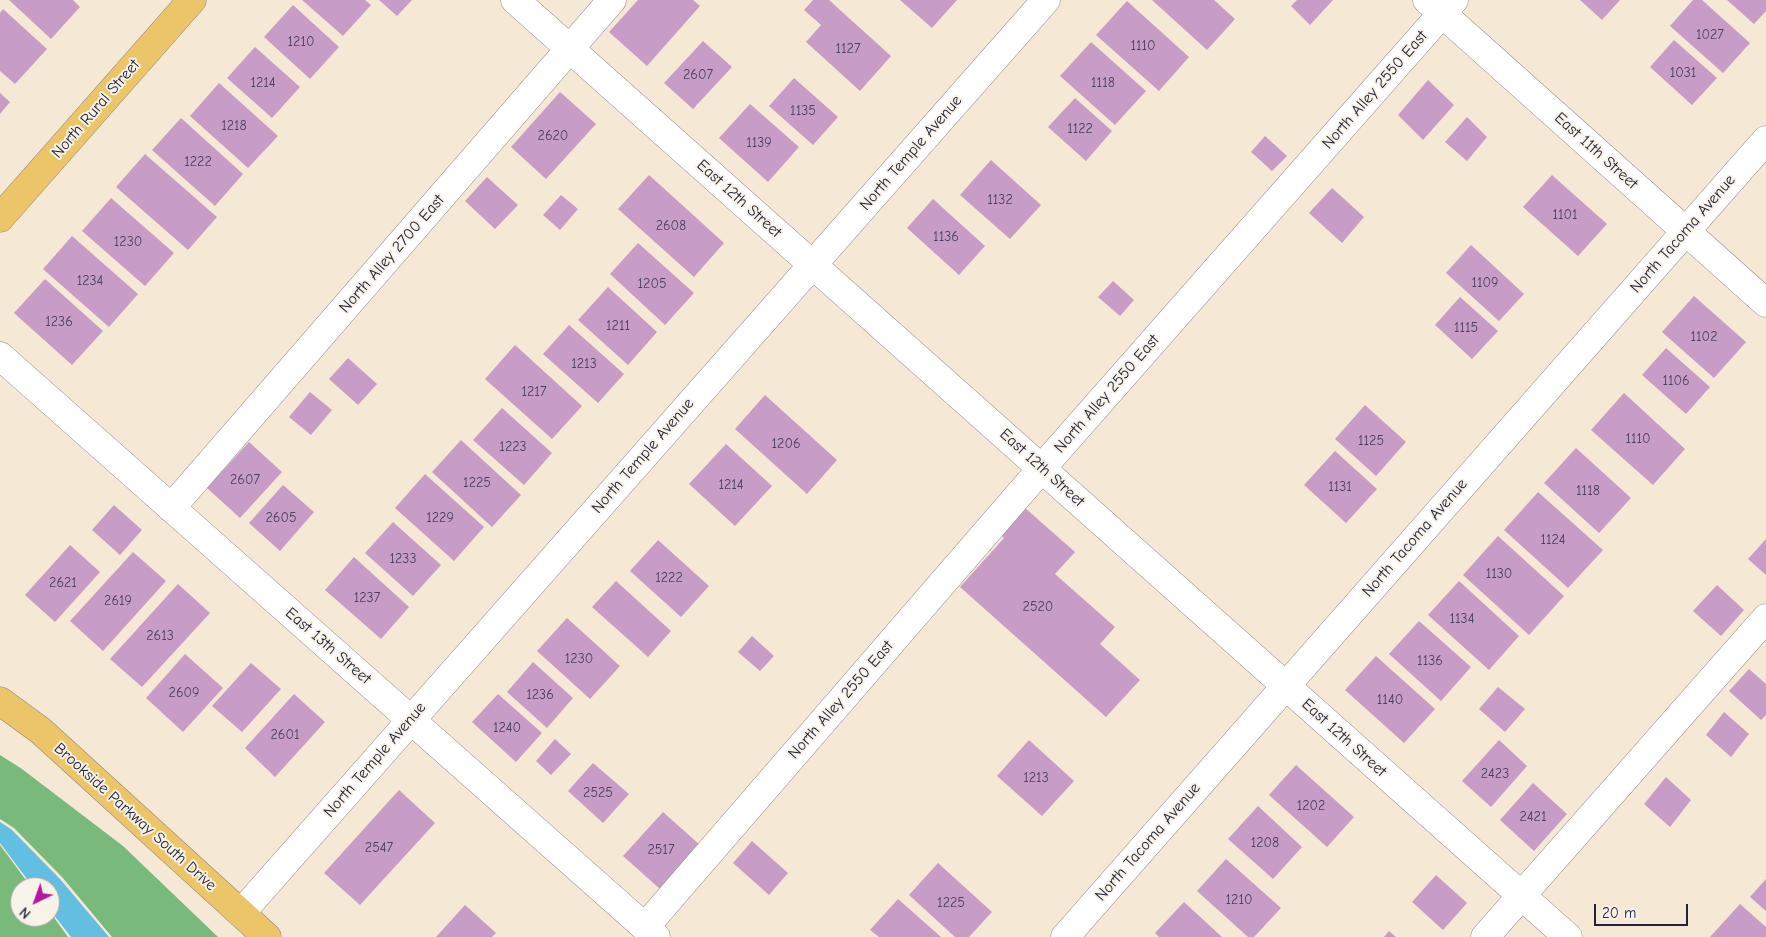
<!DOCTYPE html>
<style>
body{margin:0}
#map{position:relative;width:1766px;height:937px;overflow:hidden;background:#f5e8d4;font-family:"Comic Neue",sans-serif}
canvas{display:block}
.north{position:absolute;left:10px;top:877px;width:50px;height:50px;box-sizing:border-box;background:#f7f3e8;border:1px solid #a29fa3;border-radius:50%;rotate:222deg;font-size:14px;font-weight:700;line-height:20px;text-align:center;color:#22223b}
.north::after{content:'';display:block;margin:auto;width:18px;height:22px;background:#b5179e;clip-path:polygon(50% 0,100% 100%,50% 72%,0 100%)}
.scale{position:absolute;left:1594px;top:904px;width:94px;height:22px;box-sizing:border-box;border:2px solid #22223b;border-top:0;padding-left:6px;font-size:15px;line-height:18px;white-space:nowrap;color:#22223b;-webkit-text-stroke:4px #f7f3e8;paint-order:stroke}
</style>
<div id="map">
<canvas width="1766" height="937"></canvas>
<div class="north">N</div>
<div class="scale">20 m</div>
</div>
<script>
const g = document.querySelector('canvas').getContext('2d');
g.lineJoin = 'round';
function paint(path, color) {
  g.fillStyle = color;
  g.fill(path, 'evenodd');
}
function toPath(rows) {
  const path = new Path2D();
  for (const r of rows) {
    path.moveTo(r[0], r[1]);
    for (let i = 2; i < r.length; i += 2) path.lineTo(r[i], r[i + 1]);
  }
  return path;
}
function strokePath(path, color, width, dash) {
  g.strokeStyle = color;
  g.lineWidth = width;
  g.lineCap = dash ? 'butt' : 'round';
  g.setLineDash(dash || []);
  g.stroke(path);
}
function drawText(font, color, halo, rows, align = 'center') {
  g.font = font + ' "Comic Neue",sans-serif';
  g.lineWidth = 4;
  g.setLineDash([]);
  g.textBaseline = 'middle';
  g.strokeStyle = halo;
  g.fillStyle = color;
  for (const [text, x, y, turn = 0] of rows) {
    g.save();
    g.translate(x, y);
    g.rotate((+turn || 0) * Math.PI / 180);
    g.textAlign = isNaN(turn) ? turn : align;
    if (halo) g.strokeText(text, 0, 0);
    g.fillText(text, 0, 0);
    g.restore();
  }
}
const forest = toPath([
 [0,755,22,769,123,846,218,937,112,937,62,877,14,828,0,819],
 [0,845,31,887,20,887,20,917,50,917,50,912,68,937,0,937]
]);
const water = toPath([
 [0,822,11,829,60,879,109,937,71,937,50,910,50,887,33,887,0,843]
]);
const building = toPath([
 [9,0,73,0,80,7,51,39],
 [302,0,365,0,371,5,343,36],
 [379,0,412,0,397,16],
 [638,0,693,0,700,6,647,66,609,32],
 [813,0,829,0,891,56,860,91,806,42,821,25,804,10],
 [900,0,957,0,932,28],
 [1152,0,1214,0,1235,19,1207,50],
 [1297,0,1333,0,1310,25,1291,6],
 [1580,0,1620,0,1602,20],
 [1693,0,1702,0,1750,43,1723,73,1670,26],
 [1727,0,1766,0,1766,11,1754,24],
 [1127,1,1189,57,1159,91,1096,35],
 [293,5,339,47,310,79,264,37],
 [3,9,47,49,15,84,0,71,0,13],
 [1674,40,1717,78,1692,105,1650,67],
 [703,41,732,67,693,109,664,83],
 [1091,42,1146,91,1115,125,1060,76],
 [255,47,300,87,272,118,227,78],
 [794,78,838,117,813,145,769,106],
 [1428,80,1454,105,1423,140,1398,115],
 [219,83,278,136,248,168,190,116],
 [560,92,596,124,546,179,511,147],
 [0,93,10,102,0,114],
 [1075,98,1112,131,1086,161,1048,127],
 [750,104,799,147,768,182,719,138],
 [1467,117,1487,137,1467,161,1445,142],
 [181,118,243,174,215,206,152,150],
 [1265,136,1287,156,1272,171,1251,152],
 [145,154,217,217,188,250,116,187],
 [991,160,1041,205,1010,239,960,195],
 [649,175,724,243,694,277,618,209],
 [1552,175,1607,224,1578,256,1523,207],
 [487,177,518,205,495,229,465,201],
 [1332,188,1364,217,1342,243,1309,213],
 [561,195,578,209,560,230,543,215],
 [111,198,174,253,145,286,82,231],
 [933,199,985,246,959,275,907,228],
 [72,236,138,294,109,327,43,269],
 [638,243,694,293,665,325,610,274],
 [1471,245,1524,294,1499,321,1446,273],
 [45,279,103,331,72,365,14,313],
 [1113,281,1134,300,1120,316,1098,297],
 [608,287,657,332,628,365,578,320],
 [1694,296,1746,342,1714,378,1662,332],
 [1460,297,1498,331,1472,359,1435,325],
 [569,325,624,374,598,403,543,354],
 [515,345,582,406,552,439,485,379],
 [1666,348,1710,387,1686,414,1642,375],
 [348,358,377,384,358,405,329,379],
 [310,392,332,410,311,435,289,417],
 [1624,393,1685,449,1653,485,1591,430],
 [765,395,837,460,807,494,735,429],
 [1365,405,1406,442,1376,476,1335,439],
 [502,408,552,453,524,485,473,440],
 [461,440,521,495,492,527,432,472],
 [249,442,282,472,240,518,207,488],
 [726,444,772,486,735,526,689,484],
 [1576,448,1631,498,1599,533,1544,483],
 [1335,451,1377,489,1346,523,1304,485],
 [425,474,484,527,454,561,395,508],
 [283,485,314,512,280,551,249,523],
 [1538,492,1603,550,1568,588,1504,530],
 [114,505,142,530,120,555,92,530],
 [1024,507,1075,552,1055,574,1115,627,1100,644,1140,680,1106,717,960,587,1004,538,1000,534],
 [393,522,441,565,413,596,365,553],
 [1498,536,1564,596,1529,635,1463,575],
 [1766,539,1766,575,1748,559],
 [658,540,709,586,681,617,630,571],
 [70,545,100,572,55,622,25,595],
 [133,552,166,581,103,651,70,621],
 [354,557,409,607,381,639,325,590],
 [616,581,671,631,648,657,592,607],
 [1459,581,1519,636,1489,670,1428,615],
 [178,584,210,613,142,687,110,659],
 [1717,585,1744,610,1721,636,1693,611],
 [567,618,620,666,590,699,537,651],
 [1419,621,1471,667,1441,701,1389,654],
 [752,636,774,656,760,671,738,652],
 [185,654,223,688,183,732,146,698],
 [1376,656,1435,709,1404,743,1345,690],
 [533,662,573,698,547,728,507,692],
 [251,663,281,689,242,732,212,706],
 [1749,669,1766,684,1766,715,1761,720,1729,691],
 [1498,687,1525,709,1505,732,1479,709],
 [294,694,325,722,275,777,245,748],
 [498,694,542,733,516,762,472,722],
 [1724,712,1749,734,1731,757,1706,735],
 [555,739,571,754,551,775,536,761],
 [1029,740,1074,781,1042,816,997,776],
 [1499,740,1527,766,1491,807,1462,781],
 [593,763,629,794,603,823,568,791],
 [1296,765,1354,817,1327,847,1269,795],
 [1666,777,1691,800,1670,827,1644,804],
 [1533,783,1567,814,1534,851,1500,820],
 [399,790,435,823,360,905,324,873],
 [1258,806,1302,847,1273,879,1228,839],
 [663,812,700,845,660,889,623,856],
 [752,841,788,873,769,895,733,863],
 [1226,859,1281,908,1254,937,1248,937,1197,891],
 [938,863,992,912,969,937,955,937,909,895],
 [1436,875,1467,903,1443,930,1412,902],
 [1766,879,1766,911,1750,897],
 [898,899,941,937,879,937,870,930],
 [1184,902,1222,937,1159,937,1155,933],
 [1740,904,1766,927,1766,937,1710,937],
 [465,905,496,933,492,937,436,937],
 [1389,931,1396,937,1384,937]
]);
const minor = toPath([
 [515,0,1568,937],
 [1427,0,1766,303],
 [0,356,656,937],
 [171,508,612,0],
 [241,913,1046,0],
 [645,927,1055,453,1454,0],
 [1065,937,1766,140],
 [1485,937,1766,618]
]);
const major = toPath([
 [0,218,192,0],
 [0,701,41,731,267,937]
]);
const numberNames = [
 ["1027",1710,35],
 ["1210",301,42],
 ["1110",1143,46],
 ["1127",848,49],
 ["1031",1683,73],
 ["2607",698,75],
 ["1214",263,83],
 ["1118",1103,83],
 ["1135",803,111],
 ["1218",234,126],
 ["1122",1080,129],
 ["2620",553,136],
 ["1139",759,143],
 ["1222",198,162],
 ["1132",1000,200],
 ["1101",1565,215],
 ["2608",671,226],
 ["1136",946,237],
 ["1230",128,242],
 ["1234",90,281],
 ["1109",1485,283],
 ["1205",652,284],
 ["1236",59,322],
 ["1211",618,326],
 ["1115",1466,328],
 ["1102",1704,337],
 ["1213",584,364],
 ["1106",1676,381],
 ["1217",534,392],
 ["1110",1638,439],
 ["1125",1371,441],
 ["1206",786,444],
 ["1223",513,447],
 ["2607",245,480],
 ["1225",477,483],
 ["1214",731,485],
 ["1131",1340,487],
 ["1118",1588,491],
 ["2605",281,518],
 ["1229",440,518],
 ["1124",1553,540],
 ["1233",403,559],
 ["1130",1499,574],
 ["1222",669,578],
 ["2621",63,583],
 ["1237",367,598],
 ["2619",118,601],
 ["2520",1038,607],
 ["1134",1462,619],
 ["2613",160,636],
 ["1230",579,659],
 ["1136",1430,661],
 ["2609",184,693],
 ["1236",540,695],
 ["1140",1390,700],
 ["1240",507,728],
 ["2601",285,735],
 ["2423",1495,774],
 ["1213",1036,778],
 ["2525",598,793],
 ["1202",1311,806],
 ["2421",1533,817],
 ["1208",1265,843],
 ["2547",379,848],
 ["2517",661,850],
 ["1210",1239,900],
 ["1225",951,903]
];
const streetNames = [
 ["North Alley 2550 East",1375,90,-49],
 ["North Rural Street",96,109,-49],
 ["East 11th Street",1596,151,42],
 ["North Temple Avenue",911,153,-49],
 ["East 12th Street",739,199,42],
 ["North Tacoma Avenue",1683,234,-49],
 ["North Alley 2700 East",392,254,-49],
 ["North Alley 2550 East",1107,394,-49],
 ["North Temple Avenue",643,456,-49],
 ["East 12th Street",1042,468,42],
 ["North Tacoma Avenue",1415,538,-49],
 ["East 13th Street",328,646,41],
 ["North Alley 2550 East",841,700,-49],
 ["East 12th Street",1344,738,42],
 ["North Temple Avenue",375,760,-49],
 ["Brookside Parkway South Drive",135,817,42],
 ["North Tacoma Avenue",1148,842,-49]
];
paint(forest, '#79b97b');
paint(water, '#63bfe1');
paint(building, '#c79dc8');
strokePath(minor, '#8c8588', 29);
strokePath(major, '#8c8588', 29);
strokePath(minor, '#fff', 28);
strokePath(major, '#edc569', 28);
drawText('14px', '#4b415e', null, numberNames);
drawText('16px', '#22223b', '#f7f3e8', streetNames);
</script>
